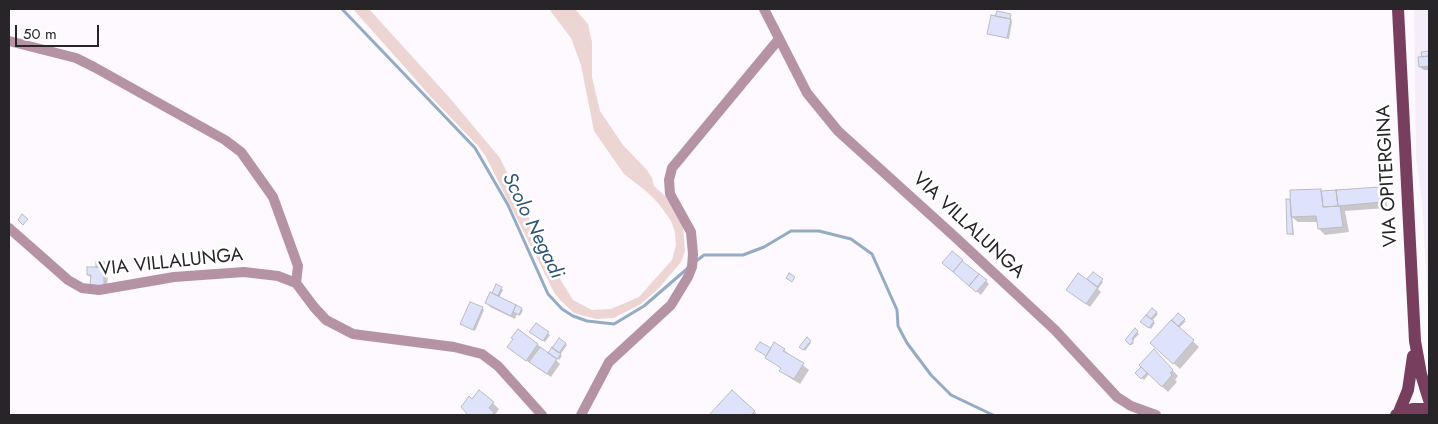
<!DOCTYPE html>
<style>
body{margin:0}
#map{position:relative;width:1438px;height:424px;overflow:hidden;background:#fdf9fe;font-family:Jost,sans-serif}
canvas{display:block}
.frame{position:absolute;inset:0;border:10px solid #272527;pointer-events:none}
.scale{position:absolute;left:15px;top:25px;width:84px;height:22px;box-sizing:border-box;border:2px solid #272527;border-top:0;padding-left:6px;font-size:15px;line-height:18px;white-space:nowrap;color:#272527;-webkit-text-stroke:4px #fff;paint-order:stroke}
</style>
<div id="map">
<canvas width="1438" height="424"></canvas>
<div class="frame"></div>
<div class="scale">50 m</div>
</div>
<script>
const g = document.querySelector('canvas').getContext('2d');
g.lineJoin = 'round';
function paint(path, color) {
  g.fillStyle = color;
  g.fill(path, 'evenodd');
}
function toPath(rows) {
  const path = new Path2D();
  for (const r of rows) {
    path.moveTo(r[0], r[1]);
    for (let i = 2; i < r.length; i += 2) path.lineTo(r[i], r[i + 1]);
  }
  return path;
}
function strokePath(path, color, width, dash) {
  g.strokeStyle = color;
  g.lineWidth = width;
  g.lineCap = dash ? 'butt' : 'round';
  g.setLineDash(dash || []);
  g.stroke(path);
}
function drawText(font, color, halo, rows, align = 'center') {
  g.font = font + ' Jost,sans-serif';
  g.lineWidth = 5;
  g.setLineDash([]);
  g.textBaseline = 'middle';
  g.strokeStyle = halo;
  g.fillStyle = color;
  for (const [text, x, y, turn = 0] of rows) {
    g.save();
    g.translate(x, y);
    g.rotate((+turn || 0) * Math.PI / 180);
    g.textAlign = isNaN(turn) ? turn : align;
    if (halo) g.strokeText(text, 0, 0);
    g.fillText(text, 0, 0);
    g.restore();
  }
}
const built = toPath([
 [1414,9,1429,9,1429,325,1422,201,1416,159]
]);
const green = toPath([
 [353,9,369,9,448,96,500,158,552,266,573,300,592,310,611,309,639,297,672,260,676,245,675,232,671,221,659,204,646,191,624,174,594,131,581,65,571,38,549,9,575,9,588,24,592,42,592,77,600,111,623,145,647,170,652,178,654,186,665,196,683,227,685,251,681,262,659,288,641,304,614,318,596,319,574,313,560,300,555,294,486,157,479,147,431,97]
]);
const shadow = toPath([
 [1010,15,1012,22,1009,39,989,34],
 [1429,52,1429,70,1424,70,1420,67,1423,53],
 [1380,188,1386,194,1387,208,1345,211,1349,232,1325,235,1319,229,1318,222,1298,222,1292,217,1294,235,1288,234,1287,200,1321,190,1323,192],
 [104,264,106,268,103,268,108,272,107,289,88,275],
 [947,266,986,281,989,284,981,295],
 [1093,274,1103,282,1098,289,1101,292,1090,307,1072,294,1088,281],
 [501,288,503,290,499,298,523,310,520,316,517,314,515,319,490,307,487,303,497,297],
 [482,308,484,310,475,331,461,324],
 [1152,309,1158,314,1152,321,1155,323,1151,329,1142,322],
 [1184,320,1186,321,1179,328,1199,347,1180,369,1158,349,1176,326],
 [536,325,550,335,545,342,532,333],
 [1135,330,1139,334,1132,341,1134,343,1132,345,1126,340],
 [807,339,811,343,805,351,801,347],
 [559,340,567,345,560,355,562,356,559,360,555,357,554,358,560,364,551,377,512,351,538,345,553,358],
 [770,349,784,350,809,370,800,384,787,376,781,370,782,369,766,358,767,356,758,350],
 [1154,351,1178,376,1175,380,1177,382,1168,392,1149,374,1144,380,1137,373],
 [732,392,754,412,758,415,711,415],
 [472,400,493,403,499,409,495,415,469,415,466,412]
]);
const stream = toPath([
 [342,9,475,148,508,205,548,294,562,309,573,316,587,321,614,324,644,306,688,268],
 [695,262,704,255,743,255,764,247,791,231,819,231,851,239,872,254,897,310,898,326,907,343,931,375,951,395,993,415]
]);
const building = toPath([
 [997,11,1011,14,1010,19,995,16,997,11],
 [991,15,1011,19,1007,38,987,34,991,15],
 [1429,51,1429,56,1422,57,1421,52,1429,51],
 [1429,56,1429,66,1419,67,1418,57,1429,56],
 [1380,187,1382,202,1338,206,1336,190,1380,187],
 [1321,189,1323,207,1340,206,1343,227,1318,229,1316,216,1291,217,1290,190,1321,189],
 [1336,190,1338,206,1323,207,1321,191,1336,190],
 [1286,199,1290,199,1293,234,1287,234,1286,199],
 [22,214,28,219,23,225,18,220,22,214],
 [952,251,963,260,953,272,942,263,952,251],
 [962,261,979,274,969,286,953,272,962,261],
 [96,262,105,262,105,267,96,267,96,262],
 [87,267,104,267,104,286,90,285,91,275,87,275,87,267],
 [1093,272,1103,279,1097,287,1087,279,1093,272],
 [789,273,795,277,792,282,786,278,789,273],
 [1078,273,1098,287,1086,304,1066,290,1078,273],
 [979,274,987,280,976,292,969,286,979,274],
 [496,284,502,287,498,296,492,293,496,284],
 [490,292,516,305,511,316,485,303,490,292],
 [470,302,483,307,473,330,460,324,470,302],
 [516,305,522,308,519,315,513,312,516,305],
 [1152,308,1157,312,1151,319,1146,315,1152,308],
 [1178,313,1185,319,1178,326,1172,320,1178,313],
 [1146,315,1154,321,1149,328,1140,322,1146,315],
 [1171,320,1194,340,1173,364,1150,343,1171,320],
 [536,323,549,332,543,341,529,332,536,323],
 [1135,328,1138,331,1132,339,1134,340,1130,345,1125,340,1135,328],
 [518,329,538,344,526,361,507,347,513,339,511,338,518,329],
 [807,337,811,341,803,350,799,347,807,337],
 [559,338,566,343,559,353,552,348,559,338],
 [760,342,771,348,766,356,755,349,760,342],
 [774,342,785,349,783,351,804,363,794,379,779,371,781,368,765,358,774,342],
 [540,347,557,359,547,374,529,362,540,347],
 [552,347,561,354,557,359,548,353,552,347],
 [1154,349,1173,370,1170,373,1172,375,1162,387,1139,365,1154,349],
 [1141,367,1147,373,1141,379,1135,373,1141,367],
 [479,390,494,402,489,408,494,412,492,415,468,415,461,407,469,396,472,399,479,390],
 [732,390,755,411,751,415,709,415,732,390]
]);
const minor = toPath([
 [764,9,807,93,838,131,954,236,1055,330,1117,397,1131,406,1156,415],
 [9,41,76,58,94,67,225,140,241,152,273,197,298,266,296,283],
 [9,228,68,280,82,288,99,290,174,277,244,272,278,276,296,283,314,307,326,320,353,334,454,347,482,354,498,366,542,415],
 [581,415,609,362,671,305,688,277,692,267,693,254,691,232,670,194,669,180,672,168,779,39]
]);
const primary = toPath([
 [1398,9,1415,341,1421,374,1429,400],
 [1399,412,1408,390,1413,356],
 [1396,415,1413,409,1429,409]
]);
const streetNames = [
 ["VIA OPITERGINA",1388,176,-93],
 ["VIA VILLALUNGA",968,226,43],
 ["VIA VILLALUNGA",171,263,-6]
];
const waterNames = [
 ["Scolo Negadi",532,226,64]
];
paint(built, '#f5edf9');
paint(green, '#edd5d4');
paint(shadow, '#0003');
strokePath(stream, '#93acc3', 3);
paint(building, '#dfe2fb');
strokePath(building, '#bbbcc2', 1);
strokePath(minor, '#b593a4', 10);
strokePath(primary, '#773f5d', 12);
drawText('19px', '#272527', '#fff', streetNames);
drawText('italic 20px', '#2e5678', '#fff', waterNames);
</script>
